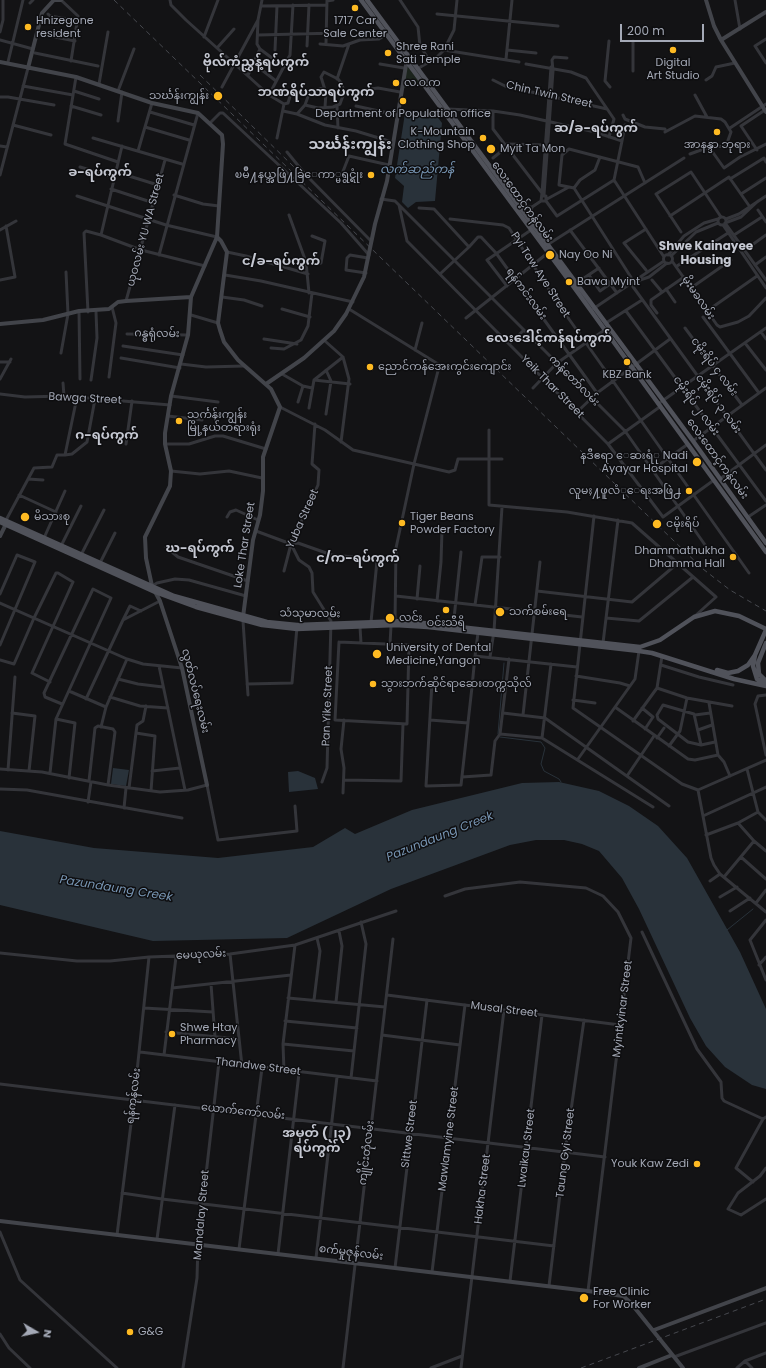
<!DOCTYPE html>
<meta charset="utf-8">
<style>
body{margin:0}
#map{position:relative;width:766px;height:1368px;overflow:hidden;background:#131315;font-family:Poppins,sans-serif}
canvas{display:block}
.north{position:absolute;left:16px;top:1312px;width:40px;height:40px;-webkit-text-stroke:3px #0e0e10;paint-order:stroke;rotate:99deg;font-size:11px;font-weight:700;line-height:16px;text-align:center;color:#a4a9b6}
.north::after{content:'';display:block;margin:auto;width:14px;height:18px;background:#a4a9b6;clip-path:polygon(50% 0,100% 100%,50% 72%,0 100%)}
.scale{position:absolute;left:620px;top:24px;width:84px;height:18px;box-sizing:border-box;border:2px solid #a4a9b6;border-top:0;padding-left:5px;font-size:12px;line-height:14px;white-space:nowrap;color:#a4a9b6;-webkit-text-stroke:3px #0e0e10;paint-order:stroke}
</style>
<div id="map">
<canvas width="766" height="1368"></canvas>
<div class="north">N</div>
<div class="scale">200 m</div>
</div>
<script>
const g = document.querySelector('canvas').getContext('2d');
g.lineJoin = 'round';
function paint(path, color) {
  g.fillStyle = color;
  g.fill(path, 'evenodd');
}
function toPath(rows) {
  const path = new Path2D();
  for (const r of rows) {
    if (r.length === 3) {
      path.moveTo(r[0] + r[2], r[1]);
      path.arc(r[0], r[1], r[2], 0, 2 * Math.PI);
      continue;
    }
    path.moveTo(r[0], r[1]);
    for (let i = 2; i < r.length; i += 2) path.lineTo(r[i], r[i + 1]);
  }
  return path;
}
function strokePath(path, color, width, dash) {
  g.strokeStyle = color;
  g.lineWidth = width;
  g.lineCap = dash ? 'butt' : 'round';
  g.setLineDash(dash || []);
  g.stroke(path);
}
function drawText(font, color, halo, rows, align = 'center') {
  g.font = font + ' Poppins,"Noto Sans Myanmar",sans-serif';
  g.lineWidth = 3;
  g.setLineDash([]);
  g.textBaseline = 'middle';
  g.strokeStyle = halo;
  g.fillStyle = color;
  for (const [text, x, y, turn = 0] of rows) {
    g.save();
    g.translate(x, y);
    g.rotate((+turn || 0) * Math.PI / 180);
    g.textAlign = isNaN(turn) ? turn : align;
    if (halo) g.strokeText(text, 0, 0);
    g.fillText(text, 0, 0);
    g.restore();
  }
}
const green = toPath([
 [406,64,420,83,401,89]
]);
const water = toPath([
 [433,111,442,123,435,201,416,202,408,208,402,202,404,186,395,178,405,113],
 [113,768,129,770,126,786,111,784],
 [298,771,315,778,318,789,289,792,288,772],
 [559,782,599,791,629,806,658,826,687,858,740,952,766,1009,766,1089,752,1085,725,1067,706,1046,690,1018,639,909,622,878,599,851,582,844,564,840,536,840,510,845,391,889,287,938,153,941,0,905,0,831,94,848,218,858,313,847,345,828,355,834,412,810,522,783]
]);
const stream = toPath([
 [498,734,504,663],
 [500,737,541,742,545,748,541,764,544,771,559,779,561,782],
 [727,930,753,909]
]);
const street = toPath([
 [61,0,78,16,71,61],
 [170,0,171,5,186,20,269,95,284,104,277,138],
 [400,0,418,27,420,46,430,61],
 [735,0,740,29],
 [327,1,333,0],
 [30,3,33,0],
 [261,6,326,5],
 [48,14,50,16,79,21],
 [437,14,558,26],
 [258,20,257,44,260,49,284,67],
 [0,32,3,20,3,0],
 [40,34,75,41],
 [258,35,337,33],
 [204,37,218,0],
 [766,39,755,46,766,63],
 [0,40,33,49],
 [609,41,605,81,610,87],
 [326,43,327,0],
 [320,44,343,46,360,40,379,39,391,32],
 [307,46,309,5],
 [217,48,234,29],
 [275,50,277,6],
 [444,50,519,62],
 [507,50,536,53],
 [35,53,98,66],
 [506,59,512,0],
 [8,62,23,0],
 [253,63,276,81],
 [380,64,404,68],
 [526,64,571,72,586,78,614,119,609,137],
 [417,69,436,58,444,50,454,30,457,0],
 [633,71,633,41],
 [248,75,260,49],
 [76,77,65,144,118,162],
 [337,79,349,44],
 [493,80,505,86,607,109],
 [706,80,712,76,716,67,735,63],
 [99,84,108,32],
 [23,86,73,95],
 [222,87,258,20,262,0],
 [363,90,378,88,400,92],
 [74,91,99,99],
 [118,91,134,49],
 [269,95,290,55,293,5],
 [695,95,707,117],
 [0,97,8,97,54,105],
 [284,104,288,103,294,83],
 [305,105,318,108,333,107,340,104,344,93,342,84,338,79,324,72,321,77,326,93,325,107],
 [71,106,101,115],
 [337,106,338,128],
 [356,106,397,115],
 [447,109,493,111,520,115,595,132,622,141,625,125],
 [283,111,297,114,305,105,310,91,324,88],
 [493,111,493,129,542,193,541,201,546,201,546,196,542,196],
 [150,112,194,125],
 [297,114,325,125,356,131,392,142],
 [623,115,625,119,645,127,665,129],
 [118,121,122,92],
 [210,123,220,113,223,113,341,223,369,255],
 [13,125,51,135],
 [145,127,189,140],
 [730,128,766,104],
 [665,132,695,116,721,119,725,122,731,132,726,146,709,147,690,154],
 [93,138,182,164],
 [507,144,545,145],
 [0,146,7,147],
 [709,147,724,168,740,157,766,144],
 [757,150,741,126,765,110],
 [138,151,152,103],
 [287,152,305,174,371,241],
 [600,157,595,170,580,180,574,188,559,185,562,155,569,149,638,167,645,183],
 [493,158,508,146],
 [80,167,114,177],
 [116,172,158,185],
 [342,174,349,156,389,165],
 [0,175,28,68],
 [730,179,764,158,766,162],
 [614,180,664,257],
 [574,188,634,282],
 [111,189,154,203],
 [542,193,551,67],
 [741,194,766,178],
 [174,195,203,204,219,206],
 [544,195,553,71,552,60,554,57,567,58],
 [77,196,166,225,217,237],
 [381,199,395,201,625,431,710,552],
 [547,199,569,187],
 [546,201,557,216,614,180,622,141],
 [758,201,741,217,725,223,766,280],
 [399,205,407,241,608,444,663,517,714,480],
 [519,206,532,207,531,212,526,217],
 [532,207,541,201],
 [419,208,434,209,469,247,478,237,481,237,496,253,597,393],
 [758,210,766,222],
 [289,215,306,262,309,293],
 [670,216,729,177,750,207],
 [722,221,4],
 [450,219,503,225,509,228,559,305,749,573],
 [726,219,739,214,766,196],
 [723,225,766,288],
 [0,230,16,221],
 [570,230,617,293],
 [681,232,656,194,691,172,721,217],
 [101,235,122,146],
 [734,235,762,217],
 [547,245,684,158],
 [745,250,766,235],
 [227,252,246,256,308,274],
 [668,259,4.5],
 [159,255,198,113],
 [668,255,684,236,704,223,718,219],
 [671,256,696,232,718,223],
 [672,261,717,325,720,327,738,322,749,316,766,298],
 [306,262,317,264,321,263,325,241,312,236],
 [755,265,766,257],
 [677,266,728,233],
 [646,270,624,243,646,229],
 [366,273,346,270,347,258,350,255,368,258],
 [440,274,469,247],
 [225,275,261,281,353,302],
 [589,275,600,291,610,284],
 [0,280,15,277,6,226],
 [652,280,662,292],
 [634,282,649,277,667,263],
 [575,284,599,268],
 [631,284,766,470],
 [507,286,487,260,531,230],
 [691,288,731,260],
 [666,289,675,302],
 [222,297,244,300,262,306],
 [126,301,165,160],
 [282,309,310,317],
 [349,309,438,364,439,367,414,464,396,548,395,622],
 [593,309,664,261],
 [79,311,80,379],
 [626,311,766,501],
 [707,311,757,276],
 [88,312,84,233,86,231,101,235,141,250,205,266],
 [657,313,651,305,651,300,684,277],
 [191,315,218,323],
 [703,317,759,393],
 [466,318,549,252],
 [606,323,642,300],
 [685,328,742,405],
 [761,332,766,339],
 [127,334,188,335],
 [264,339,297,344],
 [325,341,343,357,349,379,341,442],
 [745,343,766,370],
 [509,344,524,330],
 [123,346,183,355],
 [271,348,284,349,301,340,308,326,312,293],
 [415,350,422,323],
 [61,353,68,314,66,272],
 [121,358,180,368],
 [0,362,10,362],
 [181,364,206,367,244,366],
 [282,374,303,386,312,388],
 [109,377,116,323,112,307],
 [0,379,11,359],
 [91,380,97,338,96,312],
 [314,380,350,384],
 [63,383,64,396],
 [533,388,557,363,606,329],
 [0,394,25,397,64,396,170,405],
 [171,396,218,402],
 [298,402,303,386],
 [658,404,766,328],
 [280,407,325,430,353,450,449,472,455,470,458,459,502,459],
 [309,408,314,380,343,357],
 [577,412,597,393,670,339],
 [326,414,331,381,326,370],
 [168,416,202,420],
 [489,430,489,505,567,512,632,523,716,597,695,616],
 [693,441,766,388],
 [126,444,132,401],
 [165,444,189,444,215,436,223,436,266,449],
 [608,444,661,406],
 [65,455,72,454,87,442,95,399],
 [652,470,688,444],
 [171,471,200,474,229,471,262,478],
 [28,479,43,480],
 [720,479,766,445],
 [19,495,56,512],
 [594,516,573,708,682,784,698,790,711,858,714,865,720,874,766,912],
 [227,517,230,512,236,510,258,520],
 [748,517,766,505],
 [5,522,34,468,52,467,57,455,65,455,77,397],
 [256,531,291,544,298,543,332,555,396,561],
 [44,538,65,491],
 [291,544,299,560,309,567,312,573,313,592,331,621,327,768,322,782],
 [61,546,81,506],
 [166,547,178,557,248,581],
 [81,555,104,510],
 [100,563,115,533],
 [284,571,291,544,318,485,319,470,312,464,315,424],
 [152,586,157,583,175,579,189,580,246,596],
 [537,591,632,602,678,563],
 [0,594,17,555,35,562,0,645],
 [396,596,582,617],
 [417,599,420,566],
 [437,601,441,562,442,530],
 [0,603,127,659,143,664,182,668],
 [475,605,482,557,500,557],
 [606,618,639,621,693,577],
 [123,620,130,606,141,611],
 [243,621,248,695],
 [371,622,377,561],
 [360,627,361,643],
 [453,628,461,552],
 [339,642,409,645,407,724,335,720,339,642],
 [603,643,618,520],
 [390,644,391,626],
 [475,656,577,667],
 [490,657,494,631,502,507],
 [0,660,14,664,34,618,56,573,58,573,73,582,32,673,50,682],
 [661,665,699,677,733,685],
 [159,666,185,790],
 [576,676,620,683,630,686],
 [118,679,138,684,163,687],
 [247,684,292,683,297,627],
 [472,687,432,682,426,786,461,785,472,687,475,656,478,633],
 [657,688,687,698,732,706],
 [69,691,106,707],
 [766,695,758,696,755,704,766,755],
 [110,697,140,706,168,708],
 [86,699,123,620,160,601],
 [573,700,595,703],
 [709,703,718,755,724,762,730,776],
 [615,707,688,759,695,760,718,755],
 [642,708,653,717,645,729],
 [12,713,35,716,29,771],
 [503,713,545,718,669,806],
 [523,715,540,562],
 [695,715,710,713],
 [56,719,75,723,69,778],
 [430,720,468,723],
 [633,721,657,688,662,656],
 [101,727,106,707,127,659],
 [698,730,712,725],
 [136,733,155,736,151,791],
 [500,734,542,738,653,807],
 [542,738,551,664],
 [657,738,664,728],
 [701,745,694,714,663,705,657,715,658,719,688,742,701,745,715,742],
 [669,746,680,731,687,698],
 [578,759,635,679,639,651],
 [0,769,42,772,108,785,160,792,188,790,207,785,218,840,297,831,295,806],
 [747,769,758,812,766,820],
 [8,770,15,677],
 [152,771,180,768],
 [50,773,56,719,111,598,93,589,44,693,45,697,62,704],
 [627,776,654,736],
 [462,777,491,775,495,741,500,734,509,659],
 [344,780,401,781,403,724],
 [89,781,95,728,98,726,113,729,115,732,108,785],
 [129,788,137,725,143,721,146,706],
 [0,789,27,790,182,818],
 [698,790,766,760],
 [343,793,344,768,341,749,344,720],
 [88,802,91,782],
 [124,808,126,788],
 [703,816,766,787],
 [738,823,754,841,766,851],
 [706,835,738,823,758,812],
 [741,857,766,879],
 [724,877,754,841],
 [710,881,720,874],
 [445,896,465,889,520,882,586,888,603,896,618,912,631,938,588,1291],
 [720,897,737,887],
 [756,903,766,890],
 [730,911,750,898],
 [766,920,750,940,766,980],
 [642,932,697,1049,721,1082,722,1098,724,1101,763,1119],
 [0,953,77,961,110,961,149,957,230,954,295,945,396,911],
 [230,954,242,1066],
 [759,965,766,957],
 [211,984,215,1037],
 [172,988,291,975],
 [387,995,620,1025],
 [288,998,385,1007],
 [314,1000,320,951,317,938],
 [336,1002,342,946,339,931],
 [144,1008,213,1012],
 [285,1021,357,1028],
 [166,1032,239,1039],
 [382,1035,460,1045],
 [283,1044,354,1051],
 [140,1052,377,1081],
 [164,1055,176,957],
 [284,1071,283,1044,295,945],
 [351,1078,366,944,361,922],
 [0,1084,605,1157],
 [766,1168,760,1176,738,1193,728,1209,741,1215,766,1199],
 [753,1182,736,1168,763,1119,766,1117],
 [122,1193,162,1199,554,1246],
 [0,1232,20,1280,117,1368],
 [117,1235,134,1100,149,957],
 [157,1239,175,1105],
 [239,1249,262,1068],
 [278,1254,299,1073],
 [316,1258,337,1077],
 [395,1268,427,1000],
 [432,1272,465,1005],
 [510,1281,542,1015],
 [549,1286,565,1152,584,1020],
 [0,1334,9,1348,30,1368],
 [674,1357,766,1323],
 [745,1361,752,1368],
 [183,1368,197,1278,198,1244,219,1062],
 [343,1368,393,939],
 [431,1368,462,1356],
 [461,1368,504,1010],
 [737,1368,745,1361,766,1353]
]);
const secondary = toPath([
 [54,0,61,0],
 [706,0,714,26,721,40,766,112],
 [721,40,766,12],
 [0,62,76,77,152,103,198,113,222,135,223,144,217,237,191,297,188,335,171,396,165,433,165,444,171,471,170,486,145,537,146,558,152,586,160,601,182,668,207,785],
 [28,68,42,13,54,0],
 [217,237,221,241,227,252,218,323,220,330,224,342,238,360,271,389,280,407,263,457,263,491,260,515,253,540,243,617],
 [0,324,43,320,79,311,109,309,118,302,126,301,191,297],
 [266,384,304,358,334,331,346,314,364,277,375,224,387,181,407,59],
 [0,536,7,522],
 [0,1221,588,1291,623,1296,630,1302,683,1368],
 [654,1330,766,1288],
 [639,1368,672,1355]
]);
const primary = toPath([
 [361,0,573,286,766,552],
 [367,0,693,441,766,543],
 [0,518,174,596,267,622,297,625,405,621,640,647,660,640,694,617,715,611,739,616,766,629],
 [0,522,155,592,196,607,262,625,297,629,395,625,428,627,639,651,652,653,734,679,766,686],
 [766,630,755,655,753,666,757,679,766,684],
 [766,643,758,663,759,674,766,681],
 [717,670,728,673,738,671,748,665,755,655]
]);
const rail = toPath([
 [114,0,703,569,730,590,766,611],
 [200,75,295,168],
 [581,1368,766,1299]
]);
const markers = [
 [355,8,4,"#feba22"],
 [28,27,4,"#feba22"],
 [673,50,4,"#feba22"],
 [388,53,4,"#feba22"],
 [396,83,4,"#feba22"],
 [218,96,5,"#feba22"],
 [403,101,4,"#feba22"],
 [717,132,4,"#feba22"],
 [483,138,4,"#feba22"],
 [491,149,5,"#feba22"],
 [371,175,4,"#feba22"],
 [550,255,5,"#feba22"],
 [569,282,4,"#feba22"],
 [627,362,4,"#feba22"],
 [370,367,4,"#feba22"],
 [179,421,4,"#feba22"],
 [697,462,5,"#feba22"],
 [689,491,4,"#feba22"],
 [25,517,5,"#feba22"],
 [402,523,4,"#feba22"],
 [657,524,5,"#feba22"],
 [733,557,4,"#feba22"],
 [446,610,4,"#feba22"],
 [500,612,5,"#feba22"],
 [390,618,5,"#feba22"],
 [377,654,5,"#feba22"],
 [373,684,4,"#feba22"],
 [172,1034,4,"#feba22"],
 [697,1164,4,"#feba22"],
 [584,1298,5,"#feba22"],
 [130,1332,4,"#feba22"]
];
const poiNames = [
 ["Hnizegone",36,21],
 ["resident",36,34],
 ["1717 Car",355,21,"center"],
 ["Sale Center",355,34,"center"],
 ["Shree Rani",396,47],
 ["Sati Temple",396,60],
 ["Digital",673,63,"center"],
 ["Art Studio",673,76,"center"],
 ["လ.၀.က",404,83],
 ["သင်္ဃန်းကျွန်း",209,96,"right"],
 ["Department of Population office",403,114,"center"],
 ["K-Mountain",475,132,"right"],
 ["Clothing Shop",475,145,"right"],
 ["အာနန္ဒာ ဘုရား",717,145,"center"],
 ["Myit Ta Mon",500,149],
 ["ၿမိဳ႔နယ္အဖြဲ႔ခြဲေကာ္မရွင္ရုံး",363,175,"right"],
 ["Nay Oo Ni",559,255],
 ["Bawa Myint",577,282],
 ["ညောင်ကန်အေးကွင်းကျောင်း",378,367],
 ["KBZ Bank",627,375,"center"],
 ["သင်္ကန်းကျွန်း",187,415],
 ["မြို့နယ်တရားရုံး",187,428],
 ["နဒီဧရာ ေဆးရံု Nadi",688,456,"right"],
 ["Ayayar Hospital",688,469,"right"],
 ["လူမႈ႔ဖူလံုေရးအဖြဲ႕",681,491,"right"],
 ["မိသားစု",34,517],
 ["Tiger Beans",410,517],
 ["Powder Factory",410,530],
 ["ငမိုးရိပ်",666,524],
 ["Dhammathukha",725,551,"right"],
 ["Dhamma Hall",725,564,"right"],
 ["သက်စမ်းရေ",509,612],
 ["လင်း",399,618],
 ["ဝင်းသီရိ",446,623,"center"],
 ["University of Dental",386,648],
 ["Medicine,Yangon",386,661],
 ["သွားဘက်‌ဆိုင်ရာဆေးတက္ကသိုလ်",381,684],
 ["Shwe Htay",180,1028],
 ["Pharmacy",180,1041],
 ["Youk Kaw Zedi",689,1164,"right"],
 ["Free Clinic",593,1292],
 ["For Worker",593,1305],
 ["G&G",138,1332]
];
const streetNames = [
 ["Chin Twin Street",549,95,13],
 ["လေးထောင့်ကန်လမ်း",522,202,54],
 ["ယုဝလမ်း YU WA Street",146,230,-75],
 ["Pyi Taw Aye Street",540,275,57],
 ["ရန်ကင်းလမ်း",526,294,54],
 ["မိုးမခလမ်း",698,298,56],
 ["ဂန္ဓရုံလမ်း",157,334,1],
 ["ငမိုးရိပ် ၄ လမ်း",714,367,53],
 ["ကန်တော်လမ်း",574,381,45],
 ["Yeik Thar Street",552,387,45],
 ["Bawga Street",85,399,3],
 ["ငမိုးရိပ် ၃ လမ်း",718,404,54],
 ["ငမိုးရိပ် ၂ လမ်း",696,406,54],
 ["လေးထောင့်ကန်လမ်း",717,459,54],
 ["Yuba Street",303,519,-66],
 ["Loke Thar Street",245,545,-81],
 ["သံသုမာလမ်း",310,614,1],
 ["လွတ်လပ်ရေးလမ်း",195,691,76],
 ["Pan Yike Street",328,706,-88],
 ["မေယုလမ်း",201,955,-3],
 ["Myintkyinar Street",623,1009,-83],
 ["Musal Street",504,1010,7],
 ["Thandwe Street",258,1067,7],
 ["ရန်ကုန်လမ်း",134,1096,-83],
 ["ယောက်ကော်လမ်း",243,1112,6],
 ["Sittwe Street",410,1134,-83],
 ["Mawlamyine Street",449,1139,-83],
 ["Lwaikau Street",527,1148,-83],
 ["ကျိုင်းတုံလမ်း",367,1153,-83],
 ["Taung Gyi Street",566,1153,-83],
 ["Hakha Street",483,1189,-83],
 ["Mandalay Street",202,1215,-85],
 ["စက်မှုဇုန်လမ်း",351,1253,7]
];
const waterNames = [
 ["လက်ဆည်ကန်",417,170],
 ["Pazundaung Creek",440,837,-22],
 ["Pazundaung Creek",116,889,9]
];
const neighbourhoodNames = [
 ["Shwe Kainayee",706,247],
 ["Housing",706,261]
];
const quarterNames = [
 ["ဗိုလ်ကံညွှန့်ရပ်ကွက်",256,63],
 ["ဘဏ်ရိပ်သာရပ်ကွက်",316,93],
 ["ဆ/ခ-ရပ်ကွက်",596,129],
 ["ခ-ရပ်ကွက်",100,173],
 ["င/ခ-ရပ်ကွက်",281,262],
 ["လေးဒေါင့်ကန်ရပ်ကွက်",549,339],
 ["ဂ-ရပ်ကွက်",107,436],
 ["ဃ-ရပ်ကွက်",200,549],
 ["င/က-ရပ်ကွက်",358,559],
 ["အမှတ် (၂၃)",317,1134],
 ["ရပ်ကွက်",317,1149]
];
const districtNames = [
 ["သင်္ဃန်းကျွန်း",350,145]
];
paint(green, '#1b231c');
paint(water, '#29323a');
strokePath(stream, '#29323a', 1);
strokePath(street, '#34353a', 3);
strokePath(secondary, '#42444a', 4);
strokePath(primary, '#50525a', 4.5);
strokePath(rail, '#47494f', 1, [5, 4]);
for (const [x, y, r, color] of markers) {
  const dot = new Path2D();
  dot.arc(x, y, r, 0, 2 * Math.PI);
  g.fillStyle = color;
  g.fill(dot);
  strokePath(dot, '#0e0e10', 1.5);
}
drawText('11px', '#a4a9b6', '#0e0e10', poiNames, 'left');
drawText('11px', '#a4a9b6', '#0e0e10', streetNames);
drawText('italic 12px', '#7896b4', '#0e0e10', waterNames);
drawText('bold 12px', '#c5c8d2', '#0e0e10', neighbourhoodNames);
drawText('bold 13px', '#c5c8d2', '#0e0e10', quarterNames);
drawText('bold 15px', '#c5c8d2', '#0e0e10', districtNames);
</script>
